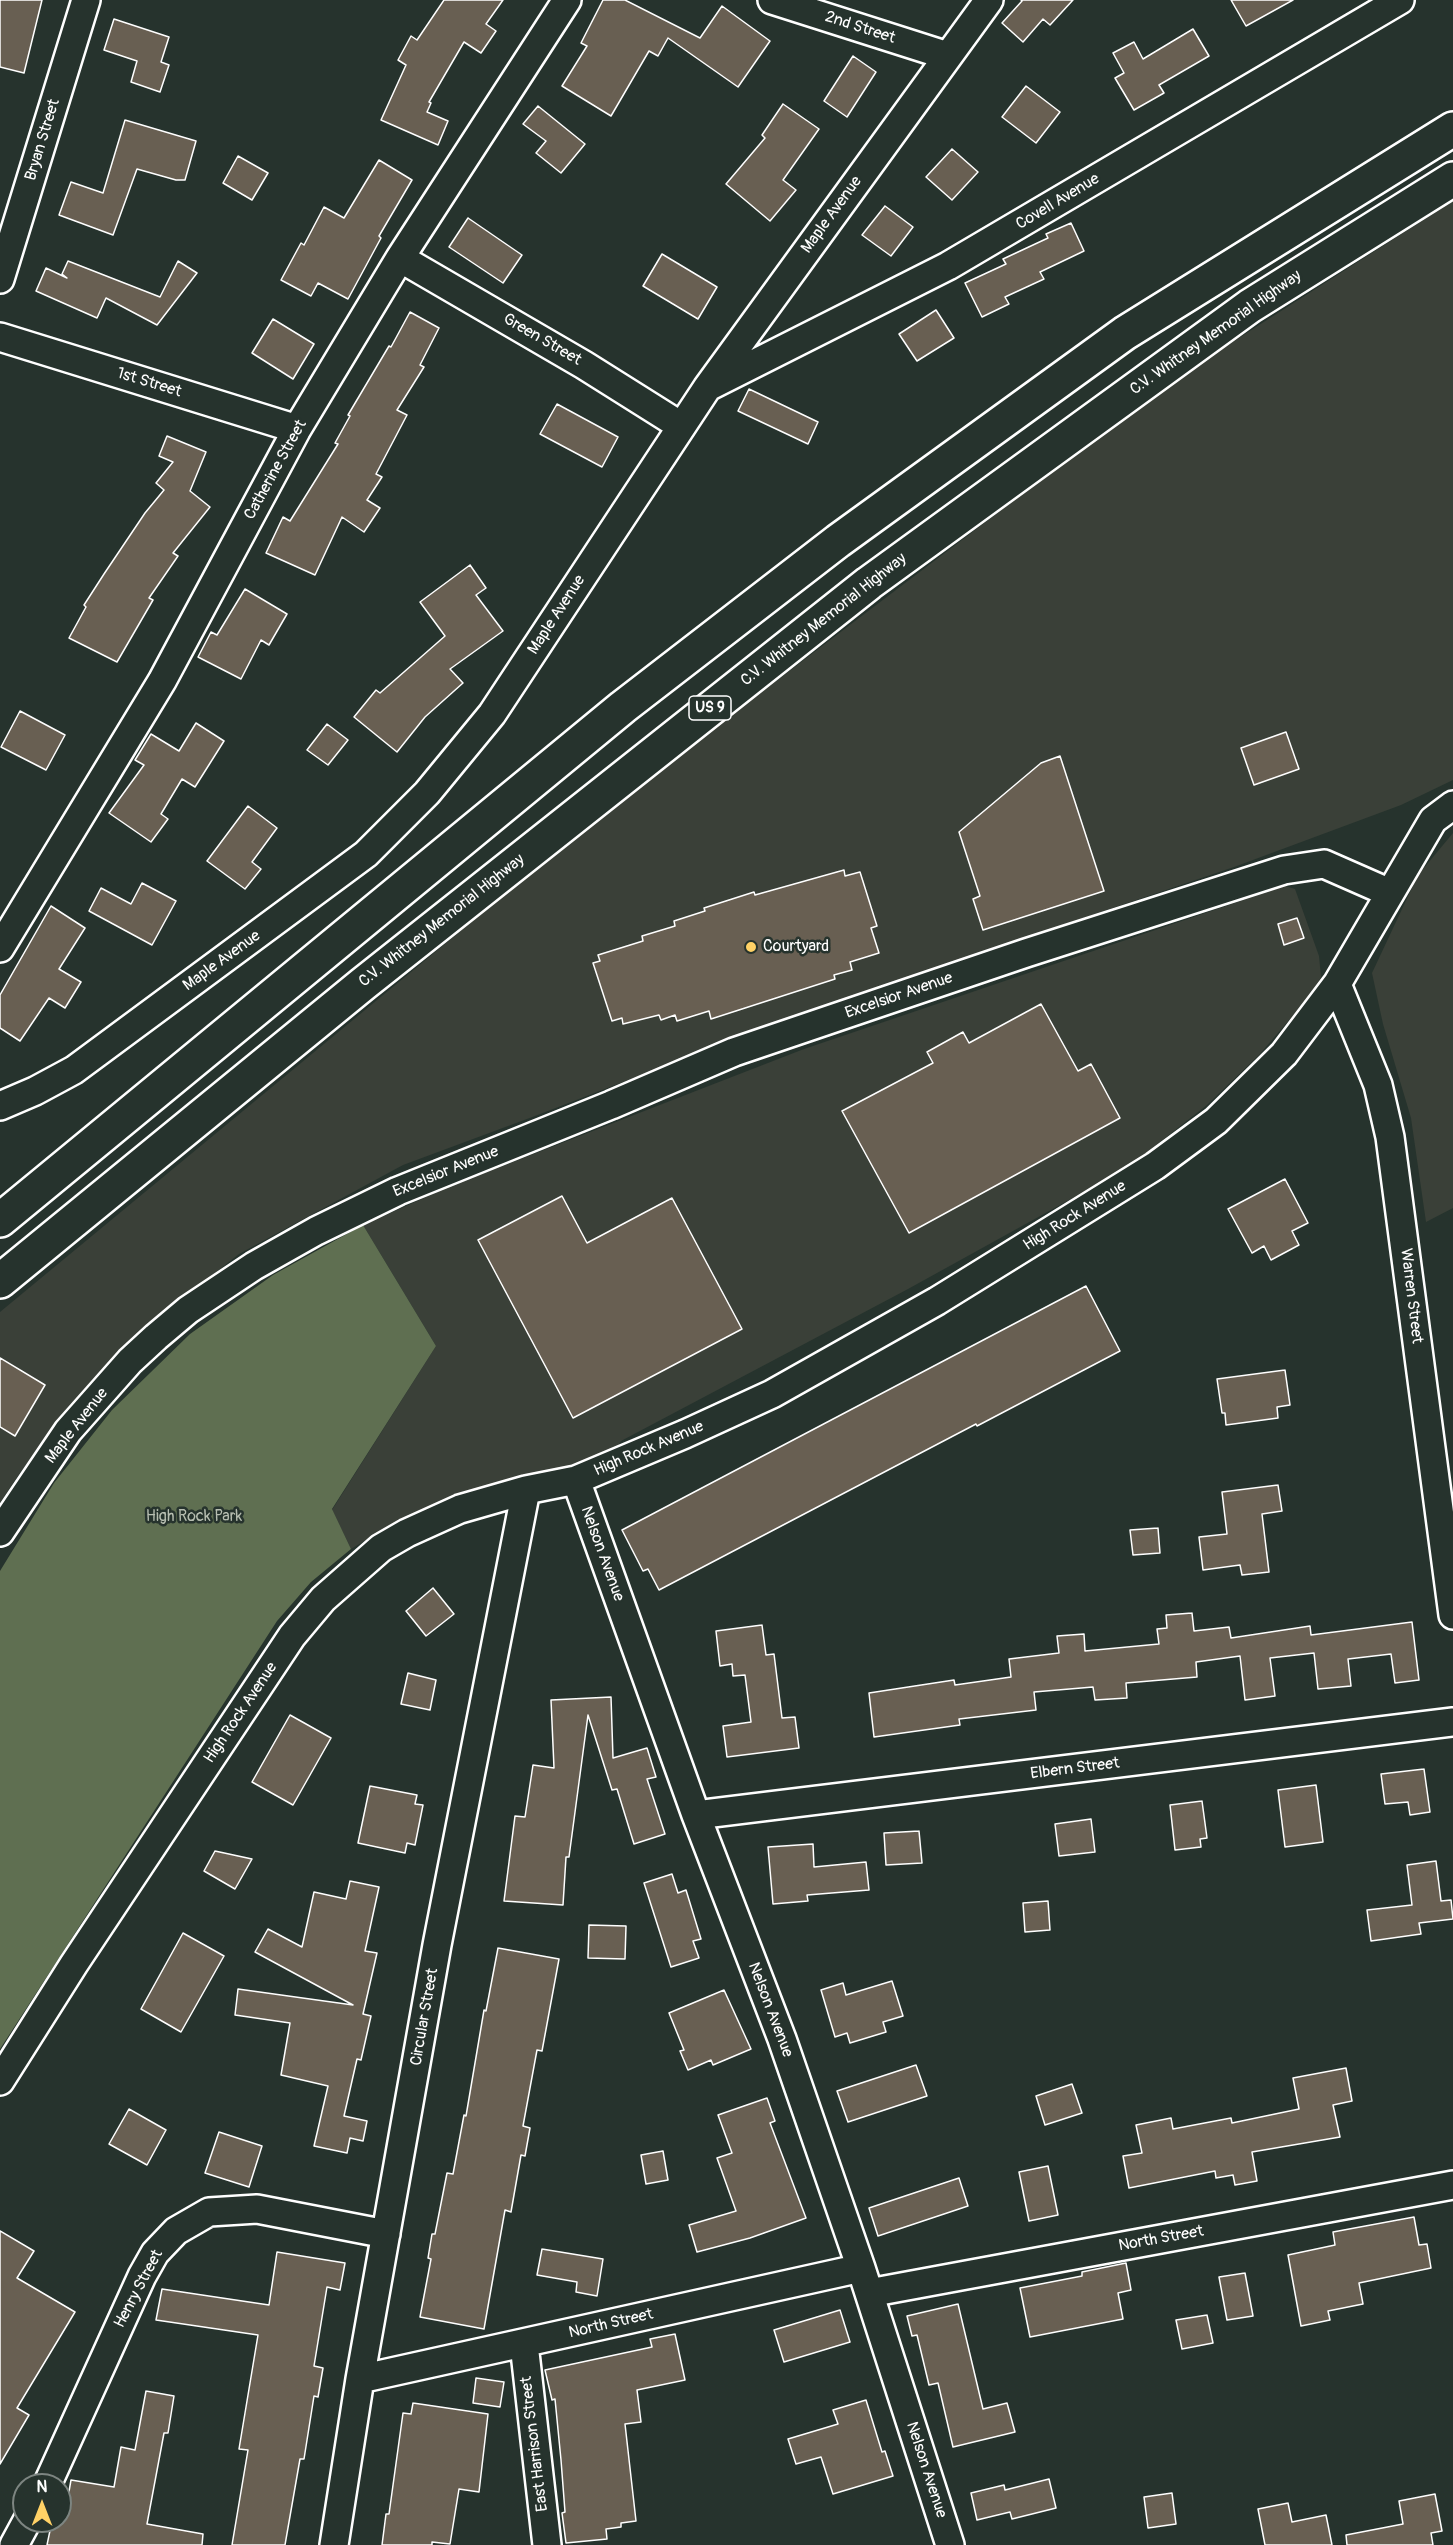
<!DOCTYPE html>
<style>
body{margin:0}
#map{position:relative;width:1453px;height:2545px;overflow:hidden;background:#26332d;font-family:Pangolin,sans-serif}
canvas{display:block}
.north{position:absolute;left:12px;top:2473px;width:60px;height:60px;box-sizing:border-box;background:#26332d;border:2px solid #7d8581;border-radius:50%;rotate:0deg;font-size:16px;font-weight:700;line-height:24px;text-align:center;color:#fff}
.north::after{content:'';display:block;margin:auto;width:21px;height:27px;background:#ffd166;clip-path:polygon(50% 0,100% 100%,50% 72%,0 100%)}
</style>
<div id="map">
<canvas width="1453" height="2545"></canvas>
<div class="north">N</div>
</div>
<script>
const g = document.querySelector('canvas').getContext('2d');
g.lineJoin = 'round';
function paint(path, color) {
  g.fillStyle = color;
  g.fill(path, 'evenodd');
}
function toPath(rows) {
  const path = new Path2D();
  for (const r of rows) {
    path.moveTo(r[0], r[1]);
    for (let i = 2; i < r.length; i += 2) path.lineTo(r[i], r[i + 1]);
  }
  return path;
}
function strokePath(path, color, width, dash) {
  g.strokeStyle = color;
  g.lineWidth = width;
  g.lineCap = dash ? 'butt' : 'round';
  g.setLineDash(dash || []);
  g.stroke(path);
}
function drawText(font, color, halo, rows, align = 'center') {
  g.font = font + ' Pangolin,sans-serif';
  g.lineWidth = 5;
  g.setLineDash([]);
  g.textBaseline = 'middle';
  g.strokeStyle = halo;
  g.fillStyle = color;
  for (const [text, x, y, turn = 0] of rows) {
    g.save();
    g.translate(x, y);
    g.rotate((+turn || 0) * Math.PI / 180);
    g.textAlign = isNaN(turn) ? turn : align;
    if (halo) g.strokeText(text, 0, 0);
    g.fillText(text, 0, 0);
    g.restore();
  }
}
const built = toPath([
 [1453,201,1453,780,1401,805,1234,867,799,1014,535,1116,403,1165,239,1254,129,1341,67,1408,17,1477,0,1503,0,1312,614,804,1170,382],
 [1453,833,1453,1208,1426,1222,1411,1118,1383,1024,1372,973,1418,875],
 [1285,886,1295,889,1319,956,1321,977,1315,990,1259,1055,1207,1105,1127,1168,908,1289,621,1441,615,1451,600,1459,477,1489,401,1519,351,1549,332,1510,436,1346,363,1225,451,1186,804,1049]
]);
const green = toPath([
 [363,1225,436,1346,332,1509,351,1549,311,1582,277,1621,0,2049,0,1571,54,1483,112,1410,190,1334,273,1275]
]);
const building = toPath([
 [0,0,42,0,24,73,0,67,0,0],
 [444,0,503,0,486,24,496,31,481,53,464,42,429,102,431,103,427,112,448,121,438,145,381,120,406,65,398,60,411,36,417,40,444,0],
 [603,0,625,0,700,38,722,6,770,41,738,87,668,38,658,56,649,51,611,116,562,86,587,46,581,43,603,0],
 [1021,0,1073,0,1050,25,1043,19,1023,42,1002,23,1022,1,1021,0],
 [1231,0,1293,0,1246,26,1231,0],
 [114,19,169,37,161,62,169,65,160,92,131,82,137,61,104,50,114,19],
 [1193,29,1209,56,1159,85,1164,93,1134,110,1115,78,1124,73,1113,53,1134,42,1143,59,1193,29],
 [853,56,876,72,847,117,824,101,853,56],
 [1026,86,1060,112,1036,143,1002,117,1026,86],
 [783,104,819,129,783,180,796,190,770,221,726,184,765,138,762,135,783,104],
 [538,106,585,144,561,173,536,153,546,141,523,124,538,106],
 [125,120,196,141,185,180,176,180,137,169,113,235,59,215,71,182,103,193,125,120],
 [952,149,978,172,952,200,926,177,952,149],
 [238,156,268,173,252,200,223,183,238,156],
 [379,160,412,180,379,236,381,238,348,299,318,283,311,296,281,280,301,243,304,245,324,207,344,218,379,160],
 [885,206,913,227,891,256,862,235,885,206],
 [468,218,522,255,503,283,449,247,468,218],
 [1071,223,1084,251,1040,272,1044,279,1005,297,1009,304,982,317,965,283,1006,264,1003,259,1048,238,1046,234,1071,223],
 [662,254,717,287,698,319,643,286,662,254],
 [68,261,160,297,178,261,197,273,157,325,106,298,97,318,36,291,46,268,67,278,62,274,68,261],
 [936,310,954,338,917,361,899,334,936,310],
 [410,312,439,328,420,365,424,367,397,410,407,415,376,474,382,477,367,500,380,508,364,532,342,517,315,575,266,553,283,517,290,521,338,444,335,443,350,416,348,415,389,346,391,347,410,312],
 [273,319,314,344,293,379,252,353,273,319],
 [749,389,818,422,808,444,738,411,749,389],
 [557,404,618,437,602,467,540,434,557,404],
 [167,436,206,452,190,491,210,507,173,553,178,556,149,598,153,600,117,662,69,638,86,607,84,605,104,574,145,513,164,490,156,483,173,462,159,456,167,436],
 [470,565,486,588,476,595,503,631,450,669,463,683,425,717,397,752,354,717,376,690,380,693,445,636,420,602,470,565],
 [245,589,287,614,269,645,261,640,241,679,198,657,211,632,217,635,245,589],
 [20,711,65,735,46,770,1,747,20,711],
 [196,723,224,741,195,787,182,779,161,814,168,819,151,842,109,813,144,765,135,760,151,734,179,751,196,723],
 [327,724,348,740,328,765,307,750,327,724],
 [1286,732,1299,769,1254,785,1241,748,1286,732],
 [1060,756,1104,891,983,930,973,899,980,896,959,832,1041,763,1060,756],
 [248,806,277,828,252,862,261,869,245,889,207,861,248,806],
 [844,870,845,876,860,872,877,926,871,928,879,953,850,962,852,970,834,975,835,979,711,1019,709,1011,677,1021,675,1015,661,1020,659,1015,623,1024,622,1018,612,1021,593,963,600,961,598,955,643,941,642,936,675,926,674,921,705,911,704,908,754,892,755,895,844,870],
 [142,883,176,901,152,945,89,911,101,888,131,904,142,883],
 [51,906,85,928,59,969,81,982,65,1008,49,998,20,1041,0,1028,0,995,51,906],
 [1297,918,1304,938,1284,945,1278,924,1297,918],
 [1041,1004,1078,1071,1091,1064,1120,1118,909,1233,842,1111,933,1063,927,1052,963,1032,969,1043,1041,1004],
 [1285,1179,1308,1223,1292,1231,1299,1245,1271,1260,1264,1246,1252,1253,1228,1209,1285,1179],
 [562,1196,587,1243,672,1198,742,1329,573,1418,478,1240,562,1196],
 [1086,1286,1120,1351,977,1426,976,1424,659,1590,648,1569,643,1571,622,1530,1086,1286],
 [0,1358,45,1385,15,1436,0,1427,0,1358],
 [1285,1370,1290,1405,1277,1407,1278,1418,1226,1425,1225,1413,1222,1413,1217,1379,1285,1370],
 [1278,1485,1282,1511,1262,1514,1269,1572,1242,1575,1240,1565,1203,1570,1199,1537,1227,1534,1222,1492,1278,1485],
 [1158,1528,1160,1553,1133,1555,1130,1530,1158,1528],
 [433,1588,454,1614,426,1636,406,1611,433,1588],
 [1192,1613,1194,1631,1229,1627,1231,1638,1310,1626,1311,1635,1412,1622,1419,1680,1395,1683,1391,1654,1348,1659,1351,1686,1318,1689,1314,1653,1270,1658,1275,1696,1245,1700,1240,1656,1196,1662,1197,1677,1126,1683,1127,1698,1095,1700,1093,1687,1034,1692,1036,1710,959,1719,960,1725,874,1737,869,1693,954,1680,955,1685,1011,1677,1009,1659,1059,1653,1057,1636,1084,1634,1085,1651,1159,1644,1157,1629,1167,1628,1166,1615,1192,1613],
 [762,1625,766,1655,774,1654,782,1718,795,1717,799,1748,727,1757,723,1726,751,1722,745,1675,733,1676,732,1664,720,1666,716,1631,762,1625],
 [408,1673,436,1680,430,1710,401,1704,408,1673],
 [611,1697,613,1758,647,1748,656,1777,647,1779,665,1834,634,1844,617,1789,612,1790,588,1715,569,1857,566,1857,563,1905,504,1901,515,1816,525,1817,533,1765,554,1768,551,1700,611,1697],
 [290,1715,331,1738,293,1805,252,1782,290,1715],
 [1424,1769,1430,1812,1410,1815,1408,1802,1385,1804,1381,1774,1424,1769],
 [1316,1785,1323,1842,1285,1847,1278,1790,1316,1785],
 [370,1786,417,1795,415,1804,423,1805,415,1845,407,1843,405,1853,358,1843,370,1786],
 [1202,1801,1207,1838,1200,1839,1201,1847,1175,1850,1170,1805,1202,1801],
 [1091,1819,1095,1852,1059,1856,1055,1824,1091,1819],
 [919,1831,922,1863,886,1865,884,1833,919,1831],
 [813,1844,814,1867,866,1862,869,1890,807,1895,808,1901,773,1904,768,1847,813,1844],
 [215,1851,252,1859,235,1889,204,1871,215,1851],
 [1436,1861,1441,1901,1451,1900,1453,1919,1419,1923,1421,1934,1371,1941,1367,1910,1412,1905,1407,1865,1436,1861],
 [672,1874,678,1893,686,1890,701,1939,693,1941,699,1958,671,1967,644,1883,672,1874],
 [350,1881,379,1887,365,1951,377,1953,363,2014,371,2016,361,2060,357,2059,344,2116,367,2121,363,2141,350,2138,347,2153,314,2146,328,2086,281,2075,290,2023,235,2015,238,1989,353,2005,255,1952,268,1929,302,1947,314,1892,346,1899,350,1881],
 [1048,1901,1050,1930,1025,1932,1023,1903,1048,1901],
 [589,1925,626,1926,625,1959,588,1958,589,1925],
 [183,1933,224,1956,181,2032,141,2009,183,1933],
 [498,1948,559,1959,542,2051,537,2050,523,2126,530,2128,525,2156,521,2155,511,2212,505,2210,484,2329,420,2317,431,2259,428,2258,432,2234,435,2234,447,2173,453,2174,464,2115,466,2116,484,2010,486,2011,498,1948],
 [892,1981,903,2016,883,2022,886,2032,850,2043,847,2033,835,2037,821,1990,843,1983,846,1995,892,1981],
 [724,1990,751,2049,713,2065,711,2060,688,2070,680,2051,684,2050,669,2013,724,1990],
 [916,2065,927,2096,848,2122,837,2091,916,2065],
 [1346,2068,1352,2101,1333,2105,1340,2137,1252,2152,1257,2181,1235,2185,1233,2175,1216,2178,1215,2171,1129,2188,1123,2156,1142,2153,1136,2125,1171,2118,1173,2129,1231,2118,1232,2123,1299,2109,1293,2078,1346,2068],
 [1072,2084,1082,2113,1045,2125,1036,2096,1072,2084],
 [767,2098,775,2121,770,2123,806,2218,750,2238,697,2252,689,2225,736,2211,717,2158,732,2153,718,2115,767,2098],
 [129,2109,166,2130,147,2165,109,2144,129,2109],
 [219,2132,262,2146,249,2187,205,2173,219,2132],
 [663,2151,668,2180,646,2184,641,2155,663,2151],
 [1048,2166,1058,2215,1029,2221,1019,2172,1048,2166],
 [959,2178,968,2206,878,2236,869,2208,959,2178],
 [1414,2217,1419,2245,1427,2244,1431,2268,1359,2283,1363,2304,1328,2311,1330,2320,1301,2326,1288,2255,1335,2245,1333,2232,1414,2217],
 [0,2231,34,2251,17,2278,75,2312,17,2408,29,2415,0,2464,0,2231],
 [542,2249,603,2259,597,2296,576,2292,577,2282,537,2275,542,2249],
 [277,2252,345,2263,340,2290,327,2287,314,2366,323,2368,318,2397,314,2396,304,2459,300,2459,285,2545,232,2545,248,2450,239,2449,258,2335,156,2320,162,2289,269,2305,277,2252],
 [1126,2263,1131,2290,1118,2293,1123,2319,1030,2337,1020,2288,1082,2276,1082,2272,1126,2263],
 [1245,2273,1253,2316,1227,2320,1219,2277,1245,2273],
 [958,2304,983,2409,1007,2403,1015,2432,953,2447,938,2383,929,2385,917,2335,912,2336,907,2316,958,2304],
 [840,2310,850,2342,784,2362,774,2330,840,2310],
 [1207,2315,1213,2343,1182,2349,1176,2320,1207,2315],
 [675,2334,685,2380,637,2390,641,2422,625,2424,636,2521,621,2523,621,2527,606,2529,607,2539,566,2543,562,2513,565,2512,561,2460,555,2399,552,2400,545,2370,652,2347,650,2339,675,2334],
 [476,2378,504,2382,500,2407,473,2403,476,2378],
 [146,2391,174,2396,168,2433,164,2433,147,2524,203,2534,202,2545,47,2545,52,2521,64,2520,71,2480,114,2487,121,2447,135,2450,146,2391],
 [866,2400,882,2452,885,2451,893,2476,833,2494,821,2457,796,2464,788,2439,838,2424,833,2410,866,2400],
 [413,2403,488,2414,479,2492,459,2489,450,2544,432,2542,432,2545,382,2545,386,2514,389,2514,403,2413,411,2414,413,2403],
 [1049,2479,1056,2508,1012,2519,1010,2512,977,2520,971,2493,1004,2485,1005,2490,1049,2479],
 [1172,2493,1176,2524,1148,2528,1144,2497,1172,2493],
 [1435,2494,1442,2531,1431,2533,1433,2545,1347,2545,1346,2535,1403,2524,1399,2501,1435,2494],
 [1288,2503,1292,2522,1326,2515,1332,2545,1265,2545,1258,2509,1288,2503]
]);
const minor = toPath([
 [772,0,948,56],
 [400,258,584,365,681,426],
 [0,279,86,0],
 [0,337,297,429],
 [710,386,948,266,1400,0],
 [0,948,162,681,297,429,400,258,567,0],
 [1337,984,1378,1085,1390,1137,1453,1615],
 [0,1106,35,1091,74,1070,366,854,427,793,492,714,707,388,989,0],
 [576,1480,696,1815,782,2039,861,2268,950,2545],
 [0,1532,68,1431,130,1361,156,1337,188,1310,254,1266,316,1231,398,1191,611,1105,734,1052,1026,953,1284,870,1324,864,1390,893],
 [696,1815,1453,1722],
 [0,2081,74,1964,292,1636,323,1599,381,1548,407,1533,460,1509,526,1490,576,1480,685,1434,772,1394,937,1301,1155,1166,1216,1121,1284,1054,1337,984,1433,820,1453,805],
 [869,2293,1453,2185],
 [524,2344,547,2545],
 [360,2379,861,2268],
 [47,2485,142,2276,155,2253,176,2231,209,2212,257,2209,386,2234],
 [14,2545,27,2521],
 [334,2545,360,2379,437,1945,526,1490]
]);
const highway = toPath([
 [0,1220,623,707,838,541,1125,333,1453,129],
 [0,1281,363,984,869,583,1250,306,1453,179]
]);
const markers = [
 [751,947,6,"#ffd166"]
];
const shields = [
 [710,708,42]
];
const shieldNames = [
 ["US 9",710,708]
];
const streetNames = [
 ["2nd Street",860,28,18],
 ["Bryan Street",43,140,-73],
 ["Covell Avenue",1058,202,-31],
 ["Maple Avenue",832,215,-54],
 ["C.V. Whitney Memorial Highway",1216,333,-35],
 ["Green Street",542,340,30],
 ["1st Street",149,383,17],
 ["Catherine Street",276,470,-61],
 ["Maple Avenue",557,615,-57],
 ["C.V. Whitney Memorial Highway",824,620,-38],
 ["C.V. Whitney Memorial Highway",442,921,-38],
 ["Maple Avenue",222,961,-36],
 ["Excelsior Avenue",899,996,-19],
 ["Excelsior Avenue",446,1172,-22],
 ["High Rock Avenue",1075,1216,-32],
 ["Warren Street",1411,1296,83],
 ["Maple Avenue",77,1426,-52],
 ["High Rock Avenue",649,1449,-23],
 ["Nelson Avenue",602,1554,70],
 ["High Rock Avenue",241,1713,-56],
 ["Elbern Street",1075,1769,-7],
 ["Nelson Avenue",770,2010,69],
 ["Circular Street",425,2017,-80],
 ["North Street",1161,2239,-10],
 ["Henry Street",139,2289,-62],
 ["North Street",611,2324,-13],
 ["East Harrison Street",535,2444,-97],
 ["Nelson Avenue",926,2470,72]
];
const poiNames = [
 ["Courtyard",763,947]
];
const parkNames = [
 ["High Rock Park",194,1517]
];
paint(built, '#3a4038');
paint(green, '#5f6f51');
paint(building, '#685f52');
strokePath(building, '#fff', 1.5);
strokePath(minor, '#fff', 32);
strokePath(highway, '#fff', 38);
strokePath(minor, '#26332d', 27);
strokePath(highway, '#26332d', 33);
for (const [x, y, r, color] of markers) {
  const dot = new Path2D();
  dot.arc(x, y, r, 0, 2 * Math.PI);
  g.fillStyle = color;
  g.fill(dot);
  strokePath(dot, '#26332d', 2);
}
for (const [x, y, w] of shields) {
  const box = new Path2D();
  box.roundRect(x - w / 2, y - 12, w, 24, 4.5);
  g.fillStyle = '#26332d';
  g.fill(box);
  strokePath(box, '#fff', 1.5);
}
drawText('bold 15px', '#fff', null, shieldNames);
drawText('16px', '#fff', '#26332d', streetNames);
drawText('16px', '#fff', '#26332d', poiNames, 'left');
drawText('16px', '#b7beb1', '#26332d', parkNames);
</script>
